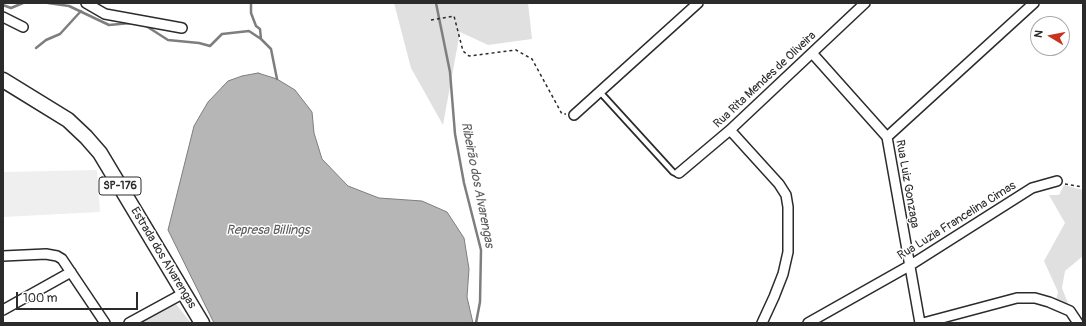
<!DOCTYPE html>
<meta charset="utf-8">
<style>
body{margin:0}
#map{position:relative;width:1086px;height:326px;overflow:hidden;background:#fff;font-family:Pangolin,sans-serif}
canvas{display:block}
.frame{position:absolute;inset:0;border:4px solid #2b2b2b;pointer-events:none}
.north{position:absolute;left:1030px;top:16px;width:40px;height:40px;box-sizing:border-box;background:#fff;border:1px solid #aaa;border-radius:50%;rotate:280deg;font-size:11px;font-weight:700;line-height:16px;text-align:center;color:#2b2b2b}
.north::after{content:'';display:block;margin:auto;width:14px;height:18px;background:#c8321e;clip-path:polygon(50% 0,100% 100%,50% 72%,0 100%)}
.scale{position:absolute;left:16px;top:292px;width:122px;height:18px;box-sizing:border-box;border:2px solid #2b2b2b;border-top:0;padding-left:5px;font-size:12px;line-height:14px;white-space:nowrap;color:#2b2b2b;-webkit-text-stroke:3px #fff;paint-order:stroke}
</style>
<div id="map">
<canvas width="1086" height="326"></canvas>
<div class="frame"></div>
<div class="north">N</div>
<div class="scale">100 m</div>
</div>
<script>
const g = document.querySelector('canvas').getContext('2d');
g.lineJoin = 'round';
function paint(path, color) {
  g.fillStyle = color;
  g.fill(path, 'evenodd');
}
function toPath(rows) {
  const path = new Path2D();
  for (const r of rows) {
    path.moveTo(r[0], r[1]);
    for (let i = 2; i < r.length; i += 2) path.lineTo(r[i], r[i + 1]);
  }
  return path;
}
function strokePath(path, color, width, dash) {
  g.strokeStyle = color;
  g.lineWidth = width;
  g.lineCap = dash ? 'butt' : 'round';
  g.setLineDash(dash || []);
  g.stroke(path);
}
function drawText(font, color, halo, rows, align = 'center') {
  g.font = font + ' Pangolin,sans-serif';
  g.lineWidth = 3;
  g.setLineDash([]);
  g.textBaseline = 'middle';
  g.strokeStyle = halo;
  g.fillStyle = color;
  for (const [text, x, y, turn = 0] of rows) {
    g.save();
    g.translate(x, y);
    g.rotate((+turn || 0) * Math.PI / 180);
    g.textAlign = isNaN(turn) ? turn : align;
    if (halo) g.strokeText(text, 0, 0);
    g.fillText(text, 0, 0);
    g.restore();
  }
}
const built = toPath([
 [97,170,100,212,3,217,3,172]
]);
const green = toPath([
 [394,3,528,3,532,39,488,45,460,32,443,125,411,68],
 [1064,185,1083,190,1083,256,1065,271,1062,288,1069,306,1055,304,1058,292,1044,261,1065,223,1049,195,1059,195],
 [176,304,191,323,138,323,168,305]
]);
const water = toPath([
 [258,73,277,79,295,90,312,112,314,133,322,159,348,186,379,198,422,201,447,212,464,238,469,269,467,297,473,323,214,323,168,230,194,126,208,102,228,81,242,76,258,73]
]);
const stream = toPath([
 [48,3,69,6,109,25,131,23],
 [251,3,251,13,256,26,260,29,261,39,271,49,277,79],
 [436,3,450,72,455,134,464,183,481,250,480,302,476,323],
 [3,5,11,8,23,3],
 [143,24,168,40,199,43,210,46,222,34,249,31,261,39],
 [36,48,46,40,60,34,81,11]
]);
const path = toPath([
 [431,20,454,16,463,51,469,56,516,50,532,59,562,114,566,114],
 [1065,184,1083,187]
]);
const lane = toPath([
 [600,92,673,172,677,174,679,173]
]);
const street = toPath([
 [86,3,105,14,182,28],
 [3,17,23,27],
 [812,53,887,137,920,323],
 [574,115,698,3],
 [730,130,779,184,786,195,788,207,788,252,783,274,774,297,762,323],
 [887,137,1034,3],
 [679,173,730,130,865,3],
 [3,256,46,254,57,256,62,259,105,323],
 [3,310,71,272],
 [129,323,184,293],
 [808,323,909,266,1032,188,1057,181],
 [923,323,1017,298,1035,298,1049,302,1070,311,1078,323]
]);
const primary = toPath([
 [3,80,68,120,86,137,100,153,202,323]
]);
const shields = [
 [120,186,42]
];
const shieldNames = [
 ["SP-176",120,186]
];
const streetNames = [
 ["Rua Rita Mendes de Oliveira",765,80,-43],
 ["Rua Luiz Gonzaga",907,184,80],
 ["Rua Luzia Francelina Cimas",957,221,-32],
 ["Estrada dos Alvarengas",163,258,59]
];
const waterNames = [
 ["Ribeirão dos Alvarengas",477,185,79],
 ["Represa Billings",268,231]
];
paint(built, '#efefef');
paint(green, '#e0e0e0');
paint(water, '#b6b6b6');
strokePath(water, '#7e7e7e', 1);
strokePath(stream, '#7e7e7e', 2.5);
strokePath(lane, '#2b2b2b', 8);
strokePath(street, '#2b2b2b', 12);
strokePath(primary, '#2b2b2b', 17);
strokePath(path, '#2b2b2b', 1.5, [3, 3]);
strokePath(lane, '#fff', 4.5);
strokePath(street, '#fff', 9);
strokePath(primary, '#fff', 14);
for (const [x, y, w] of shields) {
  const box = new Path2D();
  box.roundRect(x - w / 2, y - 9, w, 18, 3);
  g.fillStyle = '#fff';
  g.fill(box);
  strokePath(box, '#2b2b2b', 1);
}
drawText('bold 11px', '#2b2b2b', null, shieldNames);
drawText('12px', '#2b2b2b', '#fff', streetNames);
drawText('italic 13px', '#5c5c5c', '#fff', waterNames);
</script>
